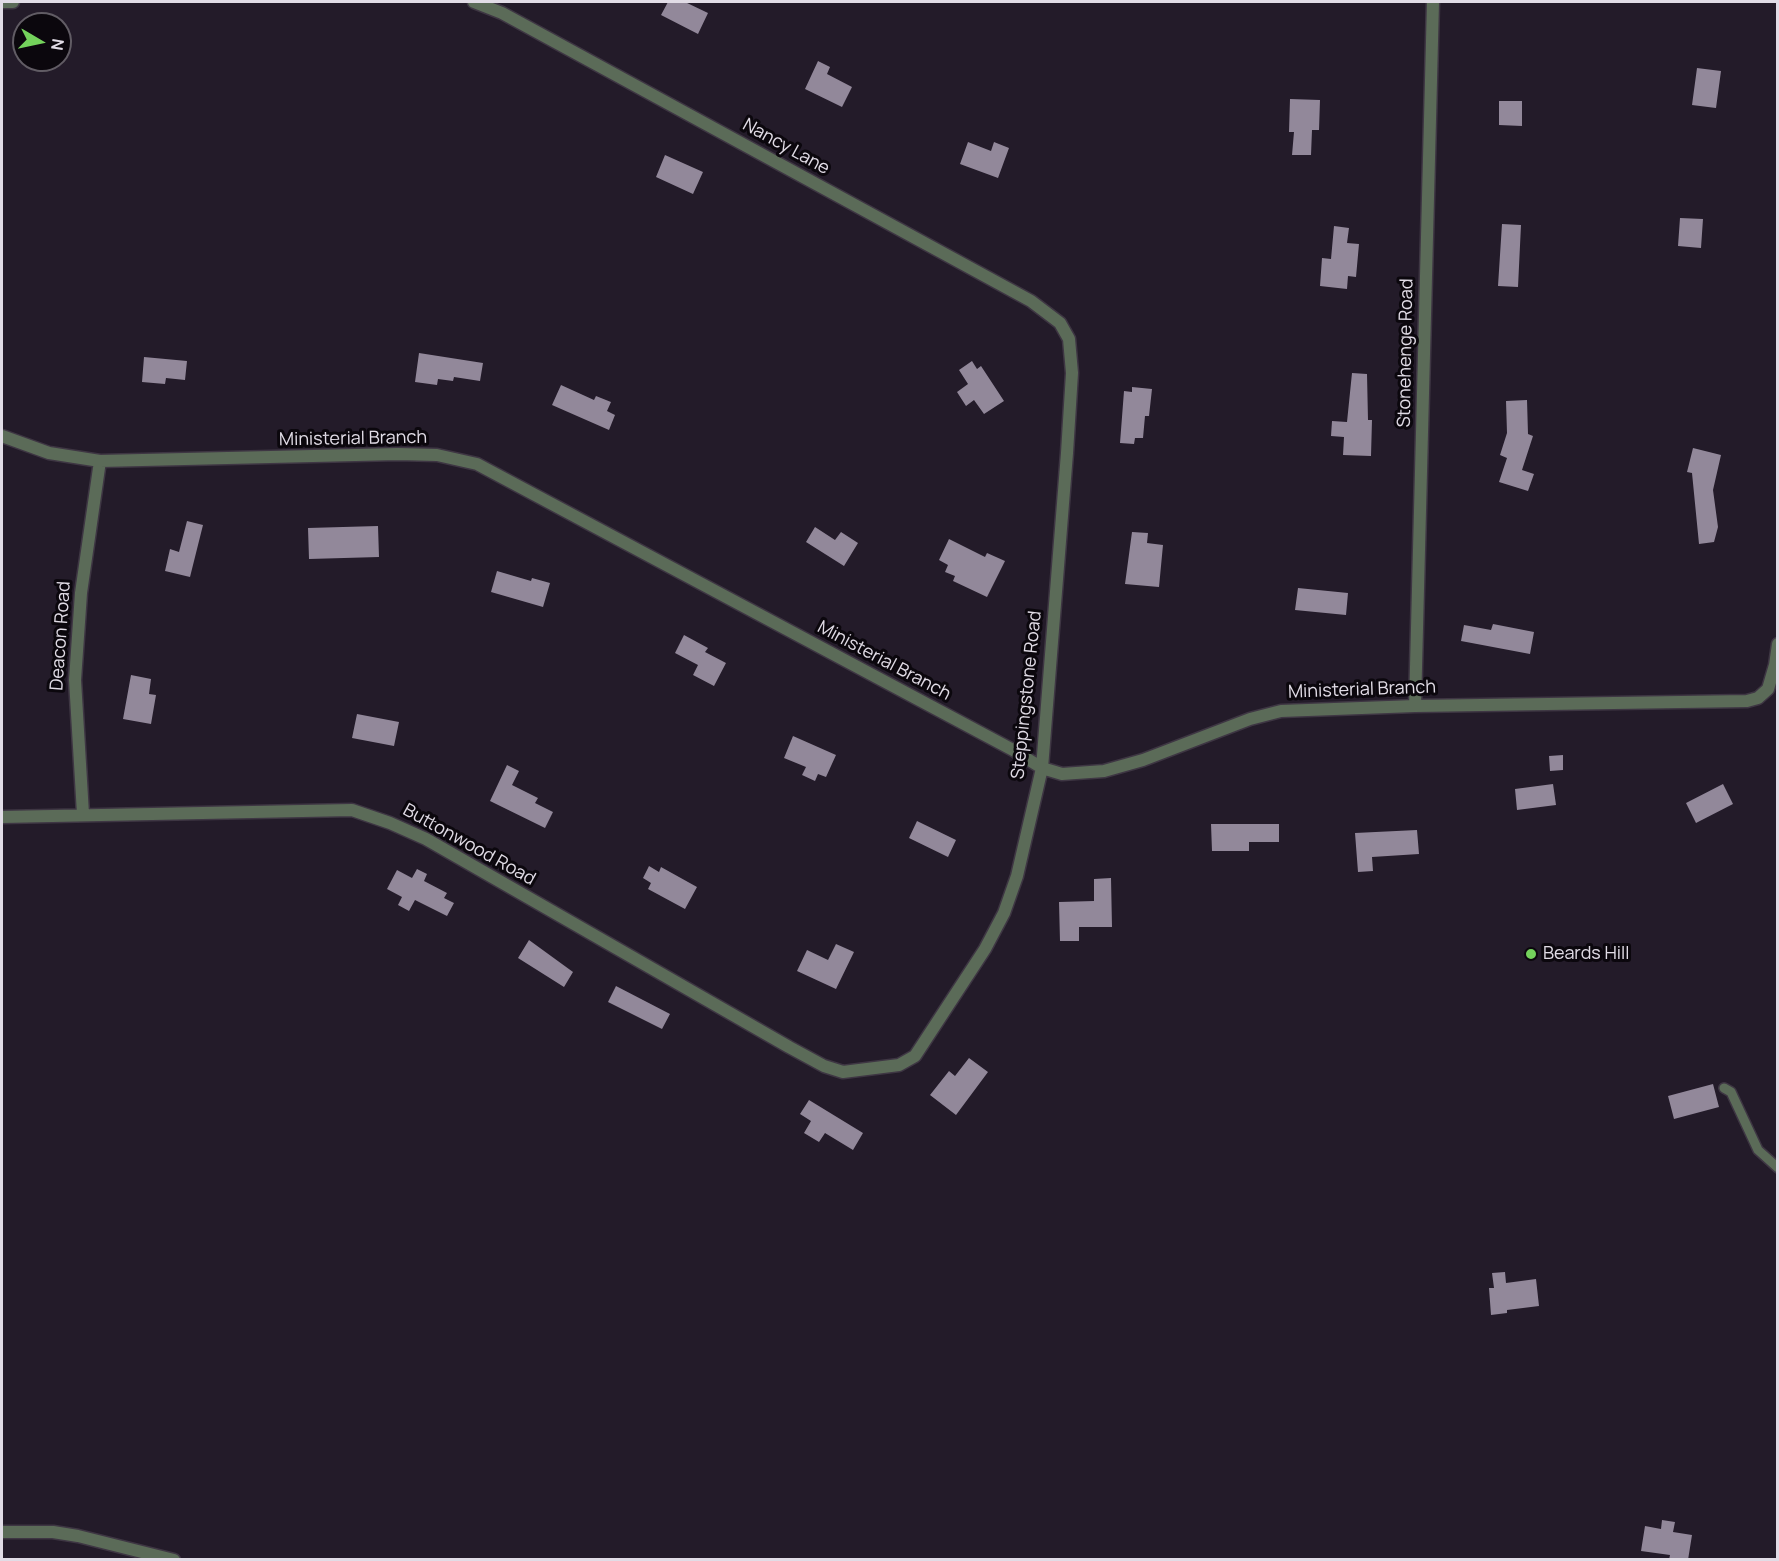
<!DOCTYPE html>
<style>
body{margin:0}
#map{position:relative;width:1779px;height:1561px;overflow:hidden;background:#231b29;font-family:Manrope,sans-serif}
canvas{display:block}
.frame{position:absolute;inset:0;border:3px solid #e1dce6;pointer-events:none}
.north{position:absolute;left:12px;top:12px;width:60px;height:60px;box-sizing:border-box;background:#0b070d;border:2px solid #615c64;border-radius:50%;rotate:99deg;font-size:16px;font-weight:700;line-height:24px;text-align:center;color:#e1dce6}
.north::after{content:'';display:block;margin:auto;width:21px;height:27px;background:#74d25c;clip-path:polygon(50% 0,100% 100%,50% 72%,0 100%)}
</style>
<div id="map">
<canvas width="1779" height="1561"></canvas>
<div class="frame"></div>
<div class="north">N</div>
</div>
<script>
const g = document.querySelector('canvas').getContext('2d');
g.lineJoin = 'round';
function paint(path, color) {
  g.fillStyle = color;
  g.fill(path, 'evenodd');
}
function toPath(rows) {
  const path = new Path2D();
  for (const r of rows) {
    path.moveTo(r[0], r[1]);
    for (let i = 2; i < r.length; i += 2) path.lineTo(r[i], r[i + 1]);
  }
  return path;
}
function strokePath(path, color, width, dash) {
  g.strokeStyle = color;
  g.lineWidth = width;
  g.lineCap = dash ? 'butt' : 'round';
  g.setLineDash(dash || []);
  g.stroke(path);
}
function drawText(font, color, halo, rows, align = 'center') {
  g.font = font + ' Manrope,sans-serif';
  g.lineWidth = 6;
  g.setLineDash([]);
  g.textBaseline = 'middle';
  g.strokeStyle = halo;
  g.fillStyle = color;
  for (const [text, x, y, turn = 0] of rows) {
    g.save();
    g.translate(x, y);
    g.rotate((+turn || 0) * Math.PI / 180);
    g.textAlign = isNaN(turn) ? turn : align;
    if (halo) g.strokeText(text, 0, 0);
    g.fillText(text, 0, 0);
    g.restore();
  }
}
const building = toPath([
 [668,2,685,2,708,13,698,34,661,15],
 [818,61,830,67,827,74,852,87,842,107,805,89],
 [1697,68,1721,71,1716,108,1692,105],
 [1290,99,1320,100,1319,130,1312,130,1311,155,1292,155,1294,132,1289,132],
 [1499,101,1522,101,1522,126,1499,125],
 [968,142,991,151,994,142,1009,148,998,178,960,164],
 [665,155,703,172,693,194,656,177],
 [1680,218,1703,219,1701,248,1678,246],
 [1502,224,1521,225,1518,287,1498,286],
 [1334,226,1349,228,1347,243,1359,244,1356,277,1348,276,1347,289,1320,286,1322,258,1331,259],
 [419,353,483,363,480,381,454,377,453,381,438,379,437,385,415,382],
 [144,357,187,361,185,380,166,378,165,384,142,382],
 [972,361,977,369,981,366,1004,401,984,414,974,400,966,406,957,392,968,384,959,370],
 [1352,373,1367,374,1368,420,1372,420,1371,456,1343,455,1344,437,1331,436,1332,421,1347,422],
 [561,385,594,400,596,396,611,402,607,411,615,415,609,430,552,405],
 [1132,387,1152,389,1149,416,1145,416,1143,438,1135,438,1134,444,1120,443,1124,391,1132,392],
 [1527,400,1528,434,1533,436,1522,470,1534,474,1528,491,1499,482,1507,458,1500,455,1507,433,1506,401],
 [1693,448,1721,455,1713,490,1718,527,1714,542,1699,544,1692,473,1687,472],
 [187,521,203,525,190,577,165,571,170,549,179,552],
 [378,526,379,557,309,559,308,528],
 [815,527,835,540,841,532,858,543,844,566,806,542],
 [1132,532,1148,533,1147,543,1163,545,1159,587,1125,584],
 [949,539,985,557,987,553,1005,561,987,597,953,581,955,576,945,572,948,565,939,560],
 [497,571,531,581,532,578,550,583,543,607,491,592],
 [1298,588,1348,593,1346,615,1295,610],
 [1493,624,1534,632,1530,654,1461,641,1464,625,1491,630],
 [684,635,708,648,705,652,726,663,714,686,693,675,698,665,675,653],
 [131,675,151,679,149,694,156,695,151,724,123,719],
 [357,714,399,722,394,746,352,738],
 [793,736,836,755,826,777,818,774,815,781,802,775,806,767,784,758],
 [1563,755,1563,770,1550,771,1549,756],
 [507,765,519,771,512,785,538,798,535,803,553,812,545,828,490,801],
 [1553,784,1556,805,1517,810,1515,789],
 [1723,784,1733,804,1696,823,1686,803],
 [917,821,956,840,948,857,909,838],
 [1211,824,1279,824,1279,842,1249,842,1249,851,1212,851],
 [1417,830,1419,854,1372,857,1373,871,1358,872,1355,833],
 [649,866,659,872,661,867,697,887,685,909,648,889,651,883,643,878],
 [417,869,427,874,424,881,447,893,444,898,454,903,447,916,415,900,409,911,398,905,402,897,387,889,397,870,412,878],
 [1111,878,1112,927,1079,927,1079,941,1060,941,1059,902,1094,901,1094,879],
 [529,940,573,972,564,987,518,958],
 [836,944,854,952,836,989,797,971,807,950,828,960],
 [616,986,670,1014,662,1029,608,1002],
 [969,1058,988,1072,956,1115,930,1095,949,1071,955,1076],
 [1713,1084,1719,1107,1674,1119,1668,1096],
 [809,1100,863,1133,853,1150,825,1133,819,1142,804,1133,811,1121,800,1114],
 [1505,1272,1506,1283,1536,1279,1539,1306,1507,1310,1507,1313,1491,1315,1489,1288,1494,1288,1492,1273],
 [1662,1520,1675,1522,1673,1532,1692,1535,1688,1560,1669,1560,1670,1555,1641,1551,1645,1526,1661,1529]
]);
const service = toPath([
 [1724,1088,1731,1092,1758,1150,1778,1168]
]);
const minor = toPath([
 [2,2,13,2],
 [2,436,49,453,100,461,398,454,437,455,477,464,1013,750,1042,768,1062,774,1104,771,1143,760,1250,719,1281,711,1415,706,1747,701,1758,698,1768,689,1775,665,1778,644],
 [1415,706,1433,2],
 [83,814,75,680,81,593,100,461],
 [2,817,352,810,390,823,426,839,789,1047,824,1066,843,1072,899,1065,915,1056,985,949,1004,913,1017,876,1042,768,1067,453,1072,373,1069,339,1060,323,1031,301,502,13,474,2],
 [2,1532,53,1532,78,1536,174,1560]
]);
const markers = [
 [1531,954,6,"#74d25c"]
];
const streetNames = [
 ["Nancy Lane",786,147,29],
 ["Stonehenge Road",1406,353,-89],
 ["Ministerial Branch",353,439,-1],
 ["Deacon Road",61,636,-86],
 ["Ministerial Branch",884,661,28],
 ["Ministerial Branch",1362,690,-2],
 ["Steppingstone Road",1027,695,-84],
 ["Buttonwood Road",469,845,29]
];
const poiNames = [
 ["Beards Hill",1543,954]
];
paint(building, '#92889a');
strokePath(service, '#3e3643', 12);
strokePath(minor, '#3e3643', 15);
strokePath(service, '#5b6b58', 9);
strokePath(minor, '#5b6b58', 12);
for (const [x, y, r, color] of markers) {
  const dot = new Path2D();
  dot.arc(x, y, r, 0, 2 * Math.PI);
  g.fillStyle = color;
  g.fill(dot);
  strokePath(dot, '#0b070d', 2);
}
drawText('18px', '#e1dce6', '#0b070d', streetNames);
drawText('18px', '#e1dce6', '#0b070d', poiNames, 'left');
</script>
